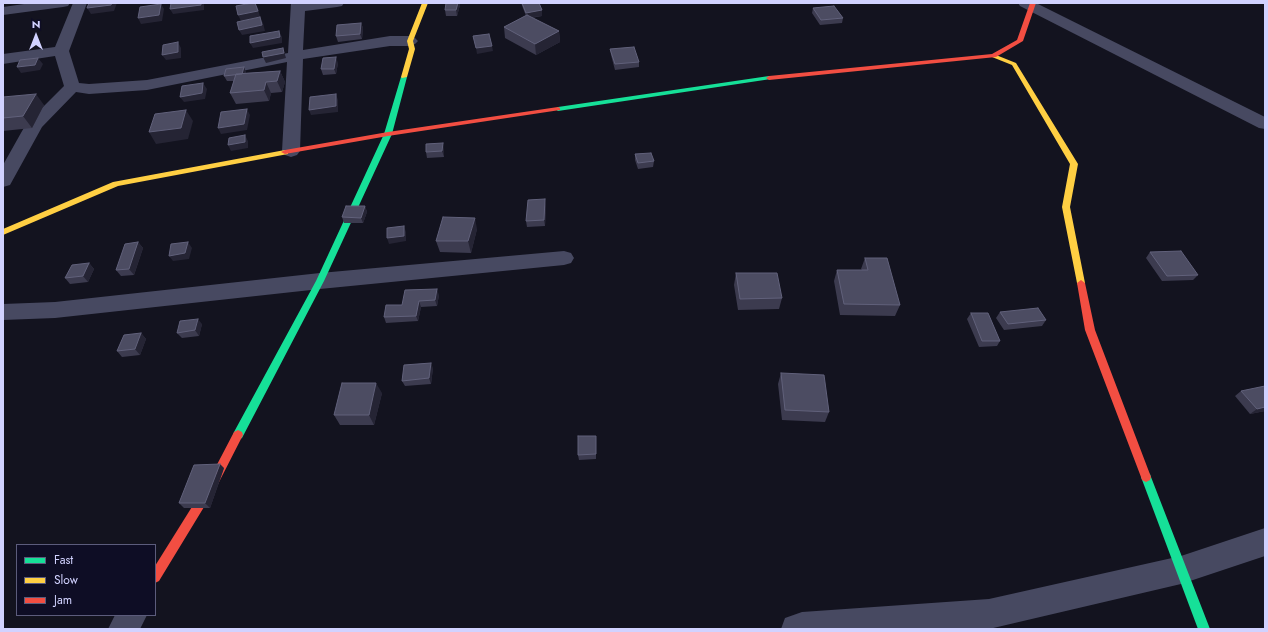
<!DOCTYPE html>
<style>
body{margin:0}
#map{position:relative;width:1268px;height:632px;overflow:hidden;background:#13131f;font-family:Jost,sans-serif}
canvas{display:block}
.frame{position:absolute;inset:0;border:4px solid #d1d2ff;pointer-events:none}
.legend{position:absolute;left:16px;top:544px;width:140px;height:72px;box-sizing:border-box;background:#0e0d25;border:1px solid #5c5c7c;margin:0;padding:5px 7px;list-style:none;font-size:12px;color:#d1d2ff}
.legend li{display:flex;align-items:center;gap:8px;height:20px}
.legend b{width:20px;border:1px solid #5c5c7c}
.north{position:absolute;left:16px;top:16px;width:40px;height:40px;-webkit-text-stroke:3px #0e0d25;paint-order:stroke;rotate:0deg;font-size:11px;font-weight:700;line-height:16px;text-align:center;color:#d1d2ff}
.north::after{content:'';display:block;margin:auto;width:14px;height:18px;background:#d1d2ff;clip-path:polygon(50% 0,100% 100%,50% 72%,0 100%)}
</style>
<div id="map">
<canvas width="1268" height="632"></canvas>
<div class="frame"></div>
<ul class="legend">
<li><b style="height:5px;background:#16e098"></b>Fast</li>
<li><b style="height:5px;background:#ffcf43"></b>Slow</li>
<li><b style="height:5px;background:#f24e42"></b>Jam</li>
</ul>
<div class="north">N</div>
</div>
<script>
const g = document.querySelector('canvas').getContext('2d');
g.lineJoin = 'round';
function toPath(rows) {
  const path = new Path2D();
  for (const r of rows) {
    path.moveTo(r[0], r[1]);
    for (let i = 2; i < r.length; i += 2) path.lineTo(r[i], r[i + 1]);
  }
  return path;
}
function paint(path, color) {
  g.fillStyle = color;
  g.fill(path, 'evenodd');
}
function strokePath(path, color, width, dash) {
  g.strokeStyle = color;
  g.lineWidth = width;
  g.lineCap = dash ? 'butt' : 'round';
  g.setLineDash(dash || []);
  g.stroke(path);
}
const street = toPath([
 [31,3,70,3,68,6,63,7,3,15,3,7,31,3],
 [73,3,87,3,69,51,79,83,89,84,147,80,288,53,291,3,344,3,342,6,337,7,305,11,303,50,390,36,410,36,415,38,418,41,415,44,410,46,390,46,303,59,300,151,297,155,291,157,285,155,282,151,287,62,147,90,89,94,76,92,42,127,10,185,3,187,3,165,26,124,64,86,55,56,3,64,3,54,55,47,73,3],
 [1018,3,1036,3,1265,117,1265,129,1259,128,1020,6,1018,3],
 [564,251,571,253,574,258,571,263,564,265,320,289,55,318,3,320,3,304,55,302,320,273,564,251],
 [1265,528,1265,556,1181,584,989,629,781,629,785,618,802,612,989,599,1181,556,1265,528],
 [115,615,147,615,140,629,108,629,115,615]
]);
const fast = toPath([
 [404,75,407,77,392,134,324,281,242,438,238,440,234,438,233,435,234,432,316,281,384,134,401,77,404,75],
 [769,76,771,77,771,79,558,111,555,109,558,107,769,76],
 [1146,472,1150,474,1151,477,1210,629,1198,629,1141,477,1142,474,1146,472]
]);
const slow = toPath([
 [422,3,428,3,413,41,415,49,407,77,402,78,401,77,409,49,407,41,422,3],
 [992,55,996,55,1016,63,1078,164,1070,207,1085,283,1084,285,1078,285,1077,283,1062,207,1070,164,1012,65,992,57,992,55],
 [285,150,288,150,288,154,118,186,3,235,3,229,113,182,285,150]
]);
const jam = toPath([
 [1030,3,1036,3,1023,41,996,57,769,80,766,78,769,76,992,54,1017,40,1030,3],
 [558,107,560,108,560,110,388,136,285,154,281,152,285,150,388,132,558,107],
 [1081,280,1085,283,1095,330,1151,477,1150,480,1146,482,1142,480,1141,477,1085,330,1077,283,1081,280],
 [238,430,242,432,243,435,218,484,159,581,155,583,155,566,210,478,234,432,238,430]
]);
const wall = toPath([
 [521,3,539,3,542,10,542,16,531,18,559,31,560,42,536,55,505,38,504,27,526,16],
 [460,5,457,16,446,16,445,10],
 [813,8,843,18,842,23,820,25,812,13],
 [361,23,363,28,362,39,338,42,336,36],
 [610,49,639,62,639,67,615,70,611,55],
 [338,63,336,74,323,75,321,69],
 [244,67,246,73,280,71,285,82,282,92,271,93,269,101,236,104,230,93,234,81,227,81,224,76],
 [3,97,44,105,32,128,3,131],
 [444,149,444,157,427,158,426,152],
 [635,154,654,161,653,167,638,169,635,160],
 [546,205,545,226,527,227,526,221],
 [365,206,367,212,363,223,344,223,342,217],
 [477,229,471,253,440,252,436,241],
 [138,242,143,248,134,275,121,276,116,270],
 [1150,252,1198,275,1193,280,1162,281,1146,258],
 [865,258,900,305,895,316,840,315,834,281,837,270,862,270,861,269],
 [89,263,94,269,88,282,70,284,65,278],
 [736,273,782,298,779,309,738,310,734,285],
 [439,295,437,306,421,307,418,321,386,323,384,317,402,305],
 [1000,312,1046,320,1042,326,1004,330,996,318],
 [971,313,1000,341,997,346,979,347,967,319],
 [202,324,199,336,182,338,177,333],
 [141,333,146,339,140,355,122,357,117,351],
 [433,368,431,384,405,386,402,381],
 [781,373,829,412,825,422,782,420,778,384],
 [1241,391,1265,411,1250,414,1235,396],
 [382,393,374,425,340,425,334,415],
 [596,436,596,459,579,460,578,455],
 [224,468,210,508,184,508,179,503]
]);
const shadedWall = toPath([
 [112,3,117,3,114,11,91,14,87,8],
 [201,3,204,3,204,10,173,14,170,9],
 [255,3,258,8,260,17,241,21,238,15],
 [458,3,460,3,460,5,457,16,456,10],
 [161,4,164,9,162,21,141,24,138,18],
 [542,10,542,16,526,18,526,13],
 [260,17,263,23,265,31,242,35,239,30],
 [361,23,363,28,362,39,360,34],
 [279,31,282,37,282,43,253,48,250,43],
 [559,31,560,42,536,55,535,44],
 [178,42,181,48,181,58,166,60,162,55],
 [492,46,493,51,477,54,476,48],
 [283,48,286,58,266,63,263,57],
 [336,57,338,63,336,74,334,69],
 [38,58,43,64,40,70,21,73,17,67],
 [244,67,246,73,244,80,242,74],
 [280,71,285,82,282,92,277,81],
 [266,82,271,93,269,101,264,90],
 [203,83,207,89,205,99,184,102,180,97],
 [36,94,44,105,32,128,23,116],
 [336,94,338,100,338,112,311,115,309,110],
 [247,109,250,115,247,130,221,134,218,128],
 [186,110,193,121,188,139,156,144,149,132],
 [245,135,248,141,248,148,231,151,228,145],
 [443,143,444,149,444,157,442,151],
 [545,199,546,205,545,226,544,220],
 [365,206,367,212,363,223,361,218],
 [475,218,477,229,471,253,468,241],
 [404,226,406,232,406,241,389,244,387,238],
 [138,242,143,248,134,275,129,269],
 [188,242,192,248,189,259,173,261,169,256],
 [89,263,94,269,88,282,83,276],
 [437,289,439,295,437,306,435,300],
 [419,301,421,307,418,321,416,316],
 [198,319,202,324,199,336,195,330],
 [141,333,146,339,140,355,135,349],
 [431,363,433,368,431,384,429,378],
 [376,383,382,393,374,425,369,415],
 [1265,407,1265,411,1250,414,1257,409],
 [220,464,224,468,210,508,205,503]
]);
const building = toPath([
 [89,3,112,3,111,5,87,8,89,3],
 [171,3,201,3,201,5,170,9,171,3],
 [252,3,255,3,258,11,238,15,236,6,252,3],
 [446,3,458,3,456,10,445,10,446,3],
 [522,3,539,3,542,10,526,13,522,3],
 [161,4,159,15,138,18,140,7,161,4],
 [834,6,843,18,821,20,813,8,834,6],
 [527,15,559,31,535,44,504,27,527,15],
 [260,17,262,25,239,30,237,22,260,17],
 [361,23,360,34,336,36,337,25,361,23],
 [279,31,280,37,250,43,250,36,279,31],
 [489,34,492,46,476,48,473,36,489,34],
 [178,42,178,52,162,55,163,45,178,42],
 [634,47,639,62,615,64,610,49,634,47],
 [283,48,284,53,263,57,262,52,283,48],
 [336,57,334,69,321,69,323,58,336,57],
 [38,58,35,65,17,67,20,60,38,58],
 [244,67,242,74,224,76,226,69,244,67],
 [280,71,277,81,266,82,264,90,230,93,236,74,280,71],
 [203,83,202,93,180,97,182,86,203,83],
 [36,94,23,116,3,118,3,97,36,94],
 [336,94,336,106,309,110,310,97,336,94],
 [247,109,244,124,218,128,221,112,247,109],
 [186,110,181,128,149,132,155,114,186,110],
 [245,135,245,142,228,145,229,138,245,135],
 [443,143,442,151,426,152,426,144,443,143],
 [651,153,654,161,638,163,635,154,651,153],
 [545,199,544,220,526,221,528,200,545,199],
 [346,206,365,206,361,218,342,217,346,206],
 [443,217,475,218,468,241,436,241,443,217],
 [404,226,404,236,387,238,387,228,404,226],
 [138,242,129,269,116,270,125,244,138,242],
 [188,242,185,253,169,256,171,244,188,242],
 [1181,251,1198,275,1167,276,1150,252,1181,251],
 [865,258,887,258,900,305,844,304,837,270,868,270,865,258],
 [89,263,83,276,65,278,72,265,89,263],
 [736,273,777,273,782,298,740,299,736,273],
 [437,289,435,300,419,301,416,316,384,317,386,305,402,305,405,290,437,289],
 [1038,308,1046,320,1008,324,1000,312,1038,308],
 [971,313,988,313,1000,341,982,341,971,313],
 [198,319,195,330,177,333,180,321,198,319],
 [141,333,135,349,117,351,124,335,141,333],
 [431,363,429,378,402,381,404,365,431,363],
 [781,373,824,375,829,412,785,410,781,373],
 [342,383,376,383,369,415,334,415,342,383],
 [1265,386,1265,407,1257,409,1241,391,1265,386],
 [578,436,596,436,596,454,578,455,578,436],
 [220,464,205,503,179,503,194,465,220,464]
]);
paint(street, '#474961');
paint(fast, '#16e098');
paint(slow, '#ffcf43');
paint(jam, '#f24e42');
paint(wall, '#3c3b4f');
paint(shadedWall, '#252434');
paint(building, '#4c4c62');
strokePath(building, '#61617b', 1);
</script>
